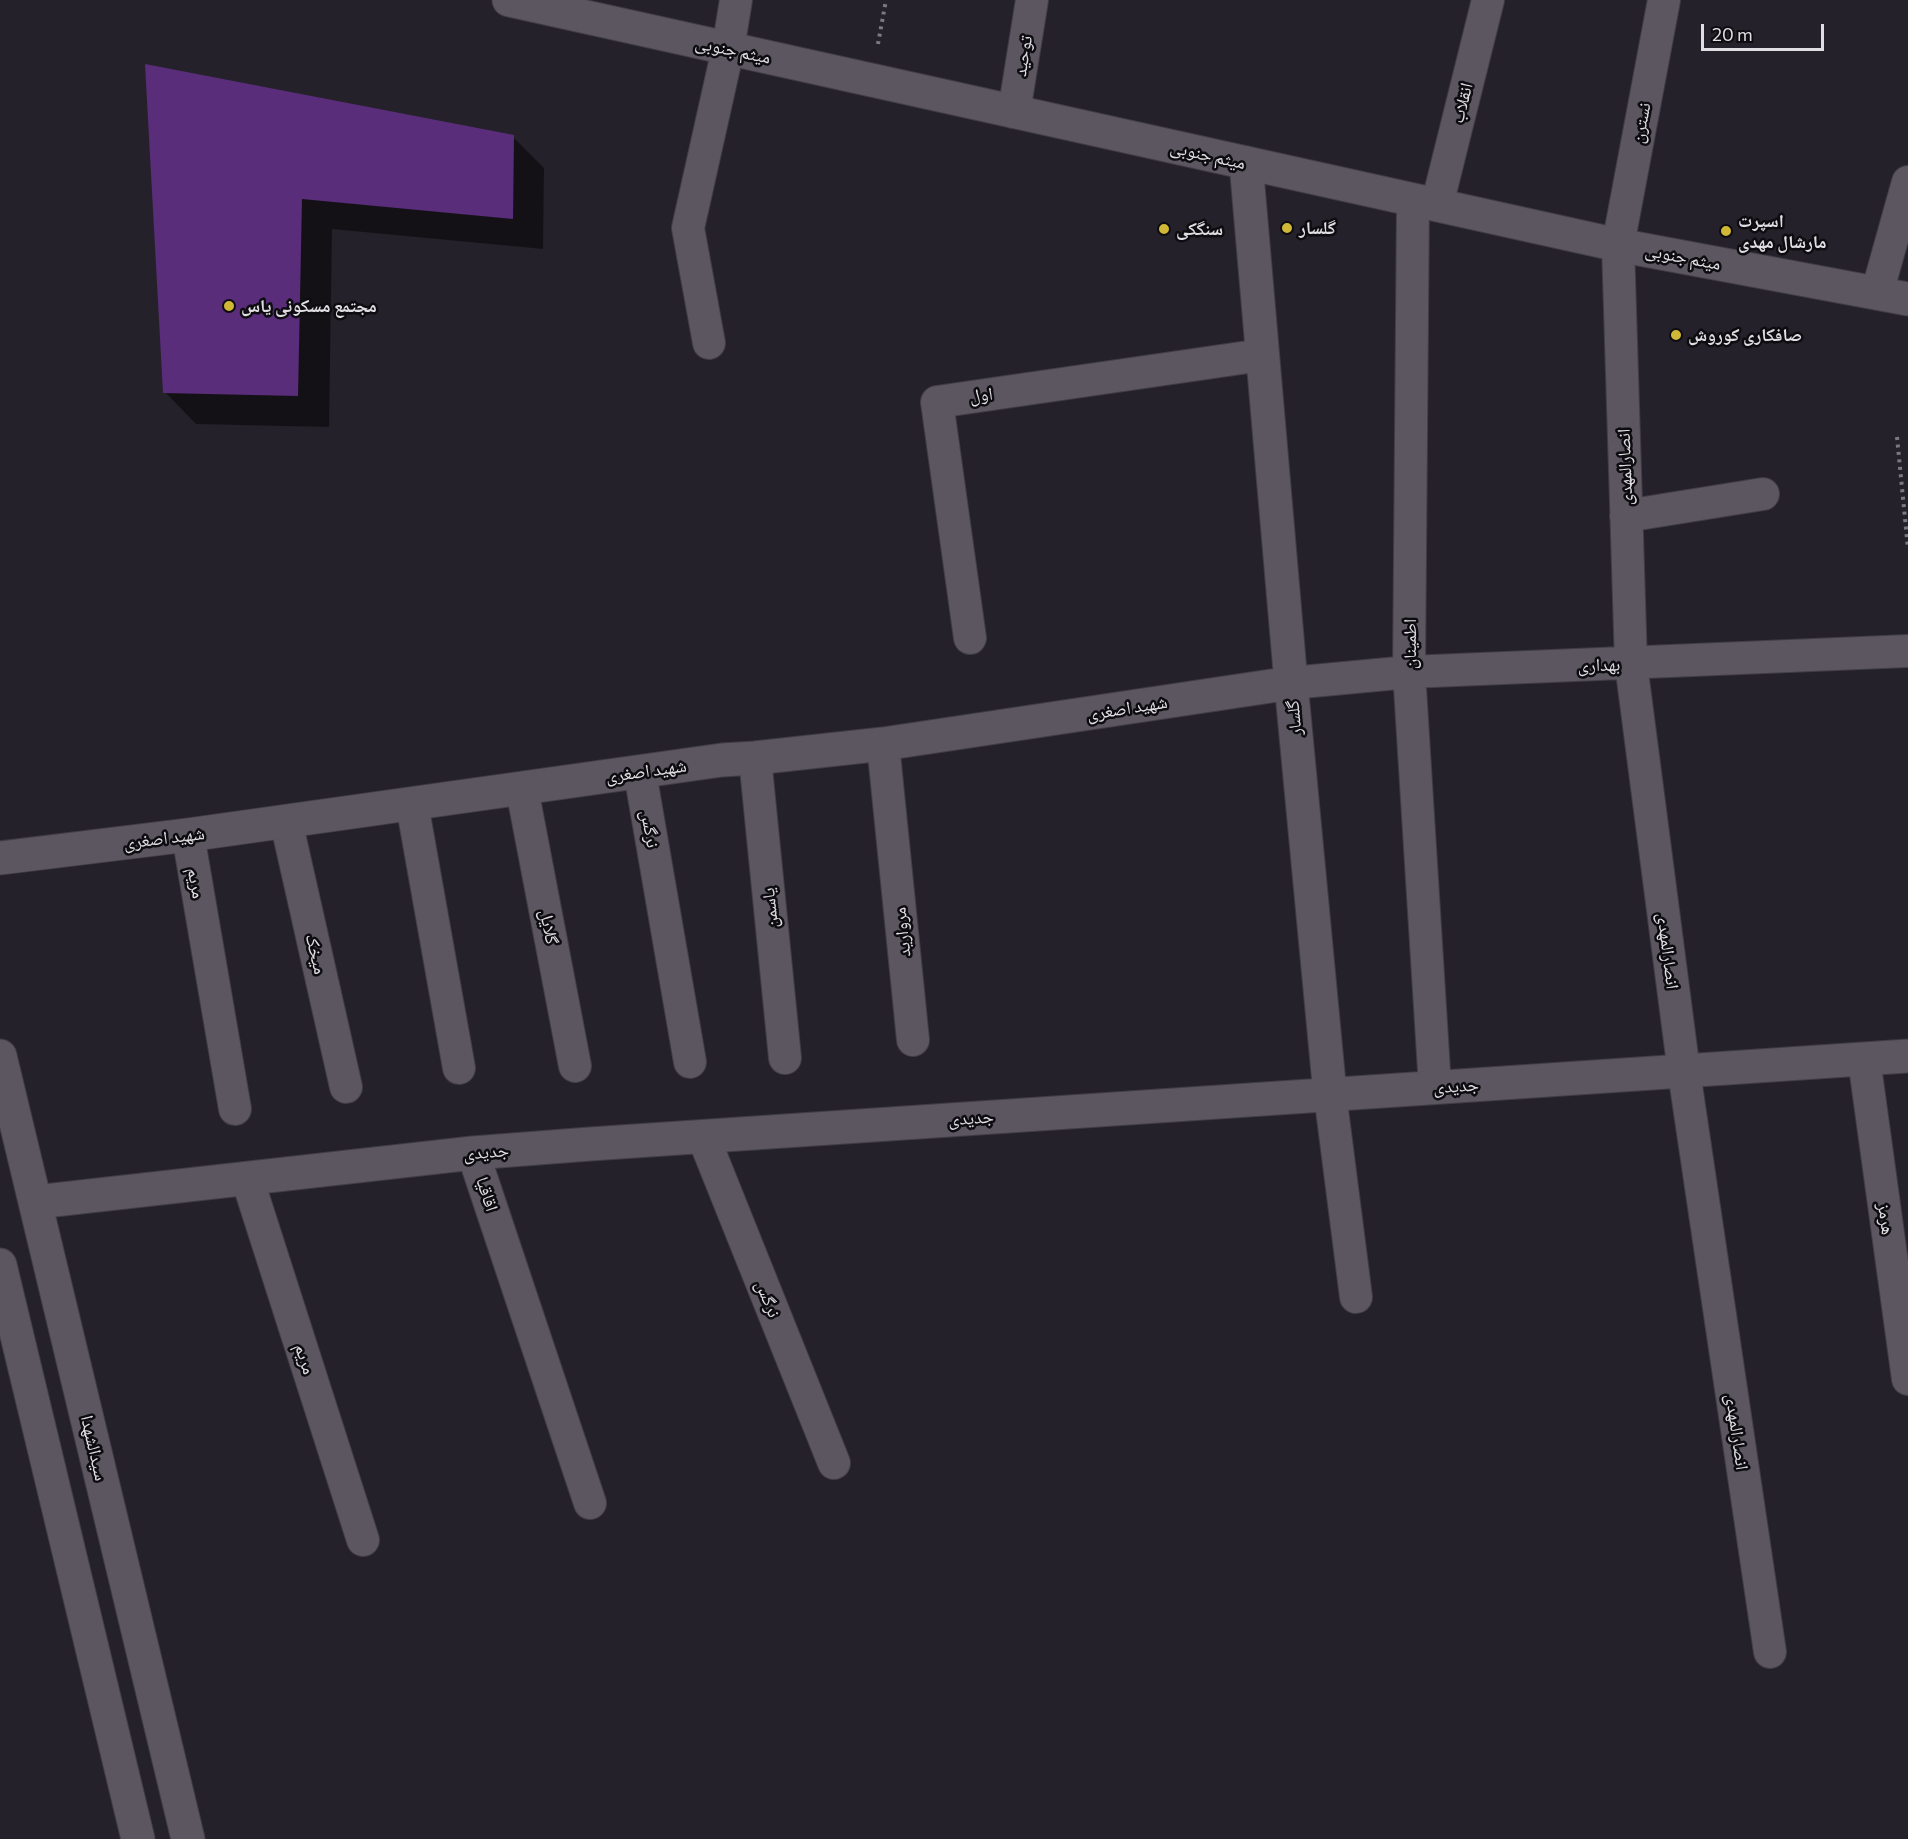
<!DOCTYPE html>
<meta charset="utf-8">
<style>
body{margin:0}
#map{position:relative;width:1908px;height:1839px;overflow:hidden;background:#25212a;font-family:Commissioner,sans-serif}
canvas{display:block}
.scale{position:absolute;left:1701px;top:24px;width:123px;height:27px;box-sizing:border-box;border:3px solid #e0dde3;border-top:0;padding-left:8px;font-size:18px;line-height:21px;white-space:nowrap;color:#e0dde3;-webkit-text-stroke:4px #0d0c10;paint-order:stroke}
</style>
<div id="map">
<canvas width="1908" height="1839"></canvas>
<div class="scale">20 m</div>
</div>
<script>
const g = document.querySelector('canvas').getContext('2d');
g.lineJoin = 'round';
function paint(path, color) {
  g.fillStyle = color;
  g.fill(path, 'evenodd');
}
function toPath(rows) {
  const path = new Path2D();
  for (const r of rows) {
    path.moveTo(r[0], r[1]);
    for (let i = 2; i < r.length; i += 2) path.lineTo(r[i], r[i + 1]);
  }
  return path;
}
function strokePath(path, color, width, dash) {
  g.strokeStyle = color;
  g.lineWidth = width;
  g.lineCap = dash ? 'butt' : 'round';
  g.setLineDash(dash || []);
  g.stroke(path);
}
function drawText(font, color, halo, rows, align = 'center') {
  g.font = font + ' Commissioner,"Noto Naskh Arabic",sans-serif';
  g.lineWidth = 5;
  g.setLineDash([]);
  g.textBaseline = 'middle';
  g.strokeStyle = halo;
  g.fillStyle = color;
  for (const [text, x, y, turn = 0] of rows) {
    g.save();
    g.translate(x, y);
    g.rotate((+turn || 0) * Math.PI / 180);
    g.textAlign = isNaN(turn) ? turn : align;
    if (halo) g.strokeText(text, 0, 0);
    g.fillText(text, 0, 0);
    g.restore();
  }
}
const shadow = toPath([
 [147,66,513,137,544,168,543,249,332,229,329,427,196,424,165,392]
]);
const building = toPath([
 [145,64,514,135,513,219,302,199,298,396,163,393]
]);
const path = toPath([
 [878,44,886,0],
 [1897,437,1908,549]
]);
const minor = toPath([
 [1664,0,1618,245,1631,664,1684,1072,1770,1652],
 [1014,112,1032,0],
 [1413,200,1409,672,1435,1087],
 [1437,205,1488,0],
 [1877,293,1908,182],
 [709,343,688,228,728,49,736,0],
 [1626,516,1763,494],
 [970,638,937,402,1262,355],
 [1291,683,1409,672,1908,651],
 [883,744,913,1040],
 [755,758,785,1058],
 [640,773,690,1062],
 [522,789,575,1066],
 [412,804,459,1068],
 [286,821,346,1087],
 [188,835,235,1109],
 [1864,1059,1908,1379],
 [1330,1094,1356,1297],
 [703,1136,834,1463],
 [473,1153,590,1503],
 [247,1178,363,1540]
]);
const tertiary = toPath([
 [1246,163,1291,683,1330,1094],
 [0,858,188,835,722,760,755,758,883,744,1291,683],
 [36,1202,473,1153,590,1144,1908,1056]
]);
const secondary = toPath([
 [509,0,1618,245,1908,299],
 [0,1056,188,1839],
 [0,1265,138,1839]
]);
const markers = [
 [1287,228,6,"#d1b736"],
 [1164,229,6,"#d1b736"],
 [1726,231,6,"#d1b736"],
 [229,306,6,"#d1b736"],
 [1676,335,6,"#d1b736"]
];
const streetNames = [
 ["میثم جنوبی",733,50,12],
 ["توحید",1023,56,-81],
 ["انقلاب",1462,103,-76],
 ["نسترن",1641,123,-79],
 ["میثم جنوبی",1208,155,13],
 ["میثم جنوبی",1683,257,11],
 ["اول",981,395,-8],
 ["انصارالمهدی",1625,467,-92],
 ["اطمینان",1410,644,-90],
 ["بهداری",1599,665,-2],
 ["شهید اصغری",1127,708,-9],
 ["گلسار",1294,718,-95],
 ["شهید اصغری",646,771,-8],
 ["نرگس",650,829,80],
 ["شهید اصغری",164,838,-7],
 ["مریم",196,883,80],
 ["یاسمن",770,908,-96],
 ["گلایل",549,927,79],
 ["مروارید",902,932,-96],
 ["انصارالمهدی",1668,951,83],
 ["میخک",316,954,77],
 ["جدیدی",1456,1086,-4],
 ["جدیدی",971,1118,-4],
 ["جدیدی",486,1152,-5],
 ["اقاقیا",487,1194,72],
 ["هرمز",1886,1219,82],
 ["نرگس",768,1299,68],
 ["مریم",305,1359,72],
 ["انصارالمهدی",1737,1432,82],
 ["سیدالشهدا",94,1448,77]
];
const poiNames = [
 ["اسپرت",1738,221],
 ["مارشال مهدی",1738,242],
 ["گلسار",1299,228],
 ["سنگکی",1176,229],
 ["مجتمع مسکونی یاس",241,306],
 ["صافکاری کوروش",1688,335]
];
paint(shadow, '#0007');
paint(building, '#592d7a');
strokePath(minor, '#413d44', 34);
strokePath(tertiary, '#413d44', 35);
strokePath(secondary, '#413d44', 35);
strokePath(path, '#7c7880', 4, [3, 4.5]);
strokePath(minor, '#5b5660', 32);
strokePath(tertiary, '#5b5660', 33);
strokePath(secondary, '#5b5660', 33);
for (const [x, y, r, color] of markers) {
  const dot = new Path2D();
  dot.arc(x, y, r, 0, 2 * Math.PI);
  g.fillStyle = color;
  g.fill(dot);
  strokePath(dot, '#0d0c10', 2);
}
drawText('18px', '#e0dde3', '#0d0c10', streetNames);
drawText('bold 18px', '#e0dde3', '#0d0c10', poiNames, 'left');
</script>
